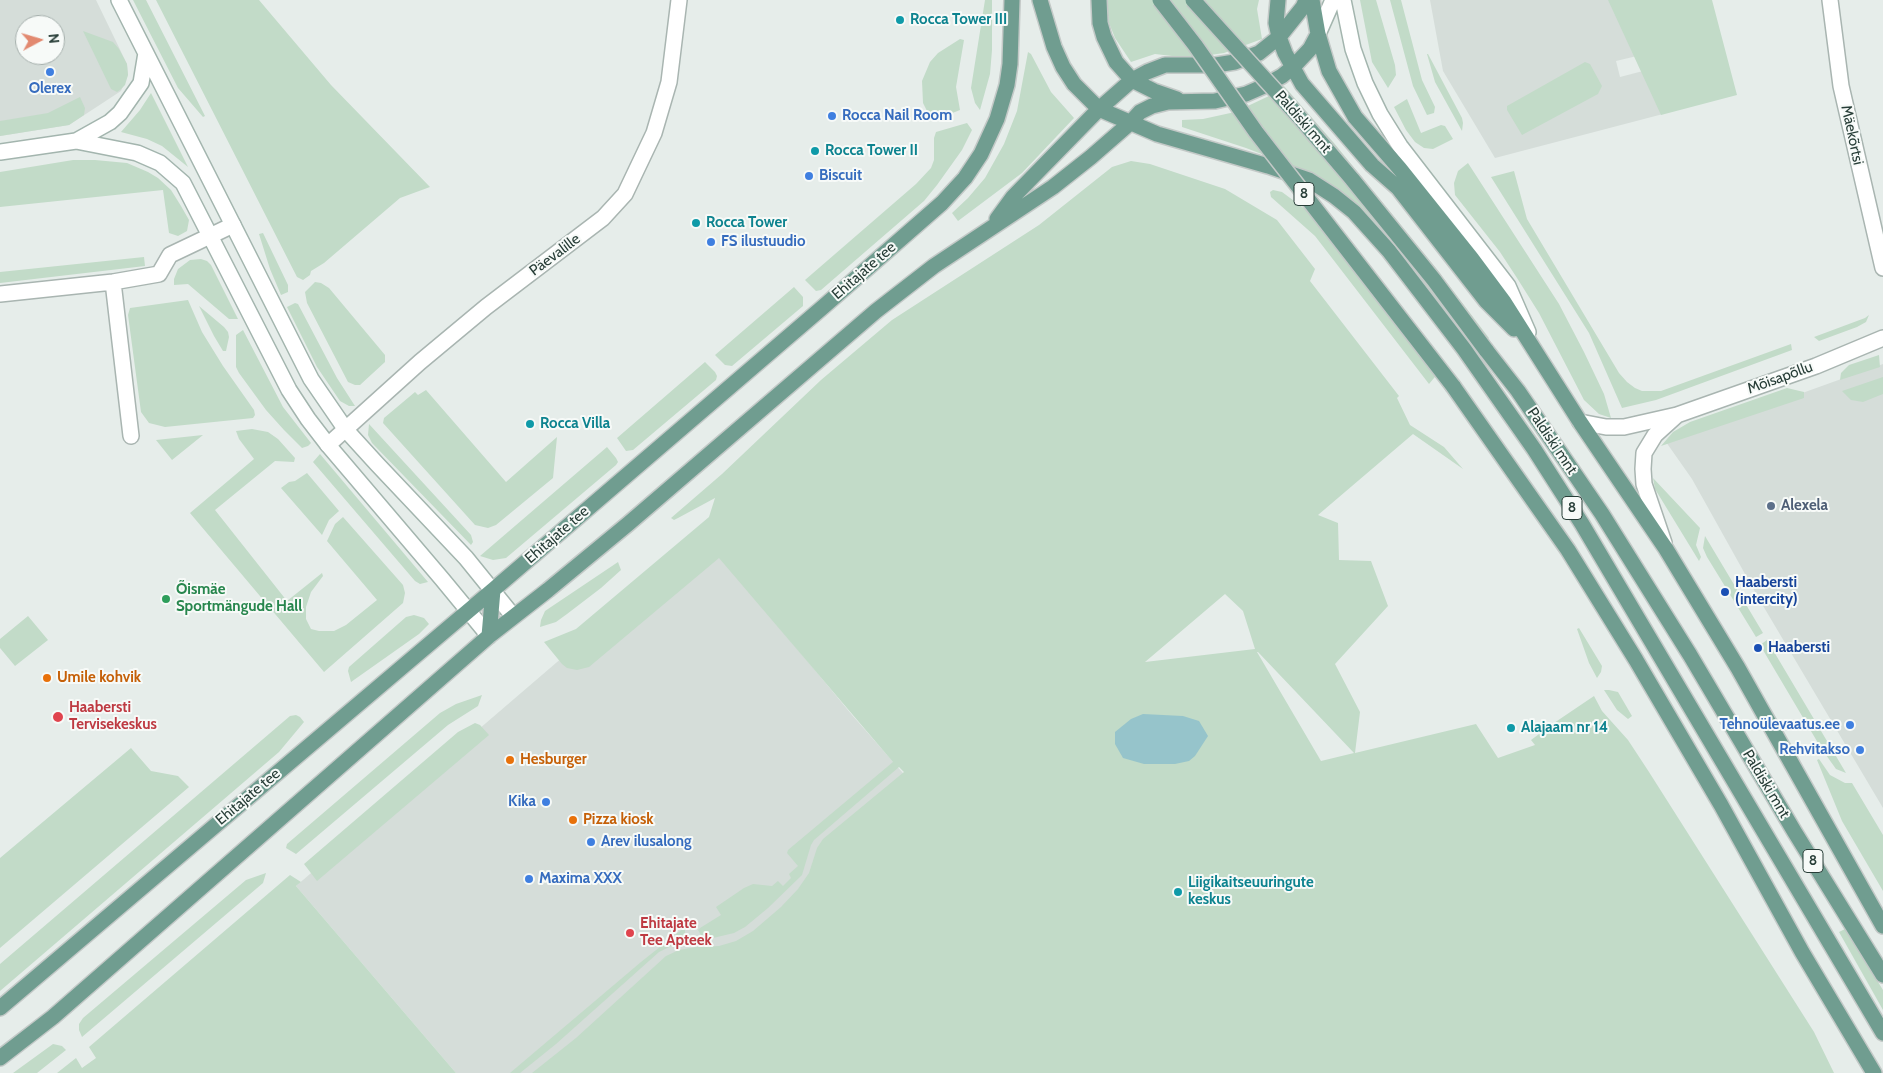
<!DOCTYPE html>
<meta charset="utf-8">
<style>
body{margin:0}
#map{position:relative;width:1883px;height:1073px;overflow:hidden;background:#e6edea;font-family:Cabin,sans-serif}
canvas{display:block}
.north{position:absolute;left:15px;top:15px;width:50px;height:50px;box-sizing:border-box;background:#f7faf8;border:1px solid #a4aeab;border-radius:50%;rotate:84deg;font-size:14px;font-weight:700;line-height:20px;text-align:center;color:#273d37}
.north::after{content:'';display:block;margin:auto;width:18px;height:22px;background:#e28970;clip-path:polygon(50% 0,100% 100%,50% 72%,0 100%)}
</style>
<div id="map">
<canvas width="1883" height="1073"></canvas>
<div class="north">N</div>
</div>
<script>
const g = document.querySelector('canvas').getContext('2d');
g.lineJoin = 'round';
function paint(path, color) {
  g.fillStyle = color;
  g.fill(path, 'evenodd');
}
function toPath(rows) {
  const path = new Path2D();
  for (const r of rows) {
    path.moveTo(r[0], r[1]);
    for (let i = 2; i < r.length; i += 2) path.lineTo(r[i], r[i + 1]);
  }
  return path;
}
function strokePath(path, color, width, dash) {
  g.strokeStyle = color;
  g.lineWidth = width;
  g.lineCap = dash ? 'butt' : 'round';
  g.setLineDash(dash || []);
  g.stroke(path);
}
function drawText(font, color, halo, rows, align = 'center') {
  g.font = font + ' Cabin,sans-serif';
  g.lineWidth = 4;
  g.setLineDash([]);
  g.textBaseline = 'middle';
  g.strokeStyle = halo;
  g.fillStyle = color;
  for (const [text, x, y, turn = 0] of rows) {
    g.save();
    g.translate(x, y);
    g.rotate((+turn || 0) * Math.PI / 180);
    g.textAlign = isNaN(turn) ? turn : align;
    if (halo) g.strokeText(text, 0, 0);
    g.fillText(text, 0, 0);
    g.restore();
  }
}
const built = toPath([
 [0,0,96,0,127,64,128,75,121,91,69,125,0,136],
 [25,25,55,25,55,55,25,55],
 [1430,0,1611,0,1637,56,1616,61,1620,77,1643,71,1663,114,1495,158,1443,71],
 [1883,364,1883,808,1759,599,1692,479,1666,442],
 [704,536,852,715,945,821,614,1073,456,1073,296,886]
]);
const green = toPath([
 [133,0,146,0,205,116,203,117,178,88],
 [156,0,259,0,331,85,430,187,400,198,324,263,311,271,310,275,303,280,297,277],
 [985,0,992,0,992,50,990,74,980,110,975,103,971,88],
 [1106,0,1259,0,1257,9,1262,39,1224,53,1189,58,1155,54,1131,62,1115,38,1109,23],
 [1360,0,1376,0,1395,65,1396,75,1388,88,1372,62],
 [1390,0,1401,0,1422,80,1435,107,1434,113,1427,115,1413,86],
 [1608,0,1712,0,1737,95,1661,115],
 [83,31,113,42,119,49,127,64,128,75,125,85,120,90,117,92,111,89],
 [960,39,964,40,956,87,960,110,932,121,923,103,922,81,930,62,938,53],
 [1028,52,1031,54,1051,92,1074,118,1022,173,958,221,952,213,968,198,985,178,1004,144,1017,111],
 [1427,54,1428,54,1462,118,1463,123,1462,131,1435,82],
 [1585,62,1590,64,1602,86,1598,94,1522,135,1507,110,1507,106],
 [1284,86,1334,143,1435,267,1489,338,1471,354,1400,257,1312,176,1293,166,1246,148,1182,127,1182,120,1203,119,1235,112,1269,96],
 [151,93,188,167,162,146,147,139,121,132,140,110],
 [80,97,85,108,84,115,69,125,0,136,0,121,48,113],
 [1407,99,1421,133,1441,125,1445,126,1453,139,1433,149,1424,148,1415,142,1406,130,1394,107],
 [967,123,972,130,962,150,937,185,924,201,821,290,816,291,805,280,916,184,931,168,934,160,934,138,936,132],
 [73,160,95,160,127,163,148,172,158,178,171,190,181,206,189,220,187,231,178,236,169,233,163,190,0,207,0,172],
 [1131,161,1150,164,1225,189,1277,220,1315,269,1310,281,1399,396,1397,398,1410,425,1444,447,1463,469,1413,434,1318,515,1338,523,1339,560,1371,561,1388,606,1335,664,1360,712,1355,753,1476,724,1498,758,1535,745,1531,740,1554,723,1594,696,1602,711,1628,740,1649,772,1814,1032,1834,1073,532,1073,576,1038,666,956,679,950,696,947,719,946,736,941,753,931,781,907,798,889,809,873,817,848,823,839,904,772,899,767,814,840,811,845,802,875,768,908,745,927,734,933,713,938,702,937,698,930,700,928,721,915,716,907,744,888,753,884,772,886,778,881,783,886,791,878,789,874,798,866,787,853,788,850,893,762,719,558,589,667,577,670,567,668,562,664,544,642,576,629,709,517,715,498,678,518,674,520,671,518,722,474,821,380,892,320,1039,225,1112,167],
 [1225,594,1243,611,1255,649,1145,662],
 [1257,652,1258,652,1354,753,1321,761],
 [1468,163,1559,304,1584,352,1604,394,1611,418,1599,414,1584,400,1539,313,1517,278,1500,252,1455,195,1454,183,1458,171],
 [1514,171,1527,219,1619,373,1627,382,1635,388,1642,391,1661,391,1791,344,1792,350,1656,400,1622,408,1589,333,1491,177],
 [1273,190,1282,192,1309,212,1328,223,1444,366,1429,384,1315,236,1271,197,1270,192],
 [263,233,288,285,288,292,281,295,270,269,259,234],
 [144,257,145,266,0,283,0,272],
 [201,259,207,261,211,265,238,319,229,319,188,284,174,285,174,279,178,269,190,260],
 [315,282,321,283,329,288,385,355,385,362,360,385,355,385,348,382,307,303,305,292],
 [794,287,803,297,803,306,732,366,725,365,715,355],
 [188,300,202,332,223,366,254,410,255,415,253,418,165,427,149,423,141,412,128,315,130,308],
 [295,303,298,304,337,378,355,406,349,406,340,401,317,367,287,307],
 [199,306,224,327,228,332,229,337,226,351,223,351,214,336],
 [1869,315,1866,322,1857,327,1819,341,1814,337,1865,318],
 [243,330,283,407,311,443,308,446,302,448,284,430,266,410,239,373,236,367,236,335],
 [1879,355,1880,367,1840,380,1841,373,1849,365],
 [705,362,715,372,717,376,716,380,633,450,626,451,617,438],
 [1883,377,1883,394,1863,402,1851,400,1842,391],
 [1787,388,1804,392,1804,398,1661,446,1673,432,1690,422],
 [426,390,506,482,557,437,553,478,496,525,488,528,475,525,383,423,384,418,415,392,418,395],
 [369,424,471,535,473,542,471,545,372,443,368,435],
 [252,429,268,432,278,439,295,458,294,462,275,461,215,510,287,601,322,573,323,576,311,592,306,607,306,619,311,629,319,631,334,631,346,625,377,600,327,541,335,524,343,517,403,585,405,593,403,603,324,672,190,513,254,459,239,439,236,431],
 [203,435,172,460,156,440],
 [607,447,616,458,618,462,616,465,506,558,493,560,480,556],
 [320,454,428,582,420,584,415,581,313,462],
 [307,473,339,511,329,520,322,535,281,488,289,482,295,481],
 [1653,478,1700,528,1696,545,1701,557,1699,561,1655,489],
 [1705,536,1763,633,1756,637,1707,557,1703,548],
 [618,562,621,570,601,588,567,614,556,622,540,627,541,620,545,611],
 [414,615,424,618,429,624,419,634,351,682,348,671,349,667,406,617],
 [28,616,48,640,15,666,0,648,0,639],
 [1579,628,1602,666,1601,672,1597,678,1589,663,1577,629],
 [1767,640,1846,773,1836,769,1821,748,1760,645],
 [1604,690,1609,690,1618,692,1632,716,1628,719,1617,710],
 [482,695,478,706,448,725,296,854,286,848,287,844,440,713,456,704],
 [296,715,300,717,304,722,279,752,0,991,0,964,290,716],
 [475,723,480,725,489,735,317,881,304,864,458,732],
 [131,748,151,771,178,776,189,787,0,948,0,858],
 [1819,759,1830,775,1845,783,1852,783,1883,835,1883,891,1842,821,1817,760],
 [266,873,263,883,82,1037,79,1030,79,1024,83,1018,246,880],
 [290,875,301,882,296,886,456,1073,57,1073,76,1058,82,1068,96,1058,89,1047],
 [685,927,685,936,682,941,659,952,556,1044,520,1073,510,1073,641,962],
 [1845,929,1883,990,1883,1010,1839,932],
 [53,1044,62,1046,66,1050,37,1073,13,1073]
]);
const water = toPath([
 [1143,714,1183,716,1199,721,1208,736,1195,756,1189,761,1175,764,1144,764,1123,758,1115,744,1115,732,1131,719]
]);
const minor = toPath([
 [1830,0,1841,86,1883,268],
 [113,282,131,436],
 [0,294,113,282,159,274,170,255,233,225],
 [1580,422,1606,427,1624,427,1677,415,1816,366,1883,338],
 [328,445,420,362,486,307,603,218,625,194,654,133,669,82,679,0],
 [1664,543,1644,484,1643,469,1644,453,1655,435,1676,416]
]);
const secondary = toPath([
 [119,0,311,379,346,430,377,464,466,558,513,616],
 [1343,0,1353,49,1365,83,1380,114,1400,146,1508,286,1528,332],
 [1318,34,1333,0],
 [76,141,110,122,120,113,141,83,146,53],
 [0,152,76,141,137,153,160,163,183,183,289,390,308,419,328,445,442,579,489,636]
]);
const primary = toPath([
 [1040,0,1054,47,1063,67,1074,84,1099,109,1157,134,1268,166,1309,180,1334,196,1354,212,1389,251,1464,349,1534,449,1582,524,1883,1033],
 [1099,0,1100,23,1104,37,1116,62,1132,80,1154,91,1177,99],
 [1278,0,1276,23,1279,37,1285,53,1302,84,1372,165,1398,188,1486,301,1514,329],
 [1312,0,1318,34,1329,71,1355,117,1400,169,1472,259,1504,302,1580,422,1666,549,1738,668,1883,926],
 [997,219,1013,197,1099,109,1132,80,1147,72,1165,65,1216,65,1235,62,1259,53,1279,37,1303,7,1306,0],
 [1486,350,1518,391,1602,514,1690,655,1794,831,1883,975],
 [1453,386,1568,550,1636,660,1721,805,1802,952,1874,1073],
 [489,636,493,590],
 [0,1008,493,590,823,307,942,203,965,178,981,154,997,119,1007,85,1010,64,1012,0],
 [0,1058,53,1017,489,636,548,590,628,524,876,311,934,266,1053,187,1091,157,1130,123,1140,112,1152,106,1168,102,1215,101,1246,94,1262,87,1282,76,1293,67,1310,49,1318,34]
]);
const primaryBridge = toPath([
 [1160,0,1195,45,1256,132,1453,386],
 [1193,0,1300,118,1352,179,1434,280,1486,350]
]);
const markers = [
 [900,20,5,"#0f9aa8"],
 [50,72,5,"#3f7fe0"],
 [832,116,5,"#3f7fe0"],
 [815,151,5,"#0f9aa8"],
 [809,176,5,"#3f7fe0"],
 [696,223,5,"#0f9aa8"],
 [711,242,5,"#3f7fe0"],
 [530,424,5,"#0f9aa8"],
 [1771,506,5,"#5c6f8a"],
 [1725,592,5,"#1a4fb4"],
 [166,599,5,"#2e9e5b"],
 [1758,648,5,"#1a4fb4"],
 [47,678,5,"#e8710a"],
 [58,717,6,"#e0444e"],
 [1850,725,5,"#3f7fe0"],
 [1511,728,5,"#0f9aa8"],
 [1860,750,5,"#3f7fe0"],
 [510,760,5,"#e8710a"],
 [546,802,5,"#3f7fe0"],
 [573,820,5,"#e8710a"],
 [591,842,5,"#3f7fe0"],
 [529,879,5,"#3f7fe0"],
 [1178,892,5,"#0f9aa8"],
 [630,933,5,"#e0444e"]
];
const shields = [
 [1304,194,20],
 [1572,508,20],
 [1813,861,20]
];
const shieldNames = [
 ["8",1304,194],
 ["8",1572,508],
 ["8",1813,861]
];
const cultureNames = [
 ["Rocca Tower III",910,20],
 ["Rocca Tower II",825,151],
 ["Rocca Tower",706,223],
 ["Rocca Villa",540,424],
 ["Alajaam nr 14",1521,728],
 ["Liigikaitseuuringute",1188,883],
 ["keskus",1188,900]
];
const shopNames = [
 ["Olerex",50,89,"center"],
 ["Rocca Nail Room",842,116],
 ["Biscuit",819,176],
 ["FS ilustuudio",721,242],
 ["Tehnoülevaatus.ee",1840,725,"right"],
 ["Rehvitakso",1850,750,"right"],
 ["Kika",536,802,"right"],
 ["Arev ilusalong",601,842],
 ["Maxima XXX",539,879]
];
const streetNames = [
 ["Paldiski mnt",1303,122,49],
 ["Mäekõrtsi",1852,135,78],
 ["Päevalille",555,255,-37],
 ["Ehitajate tee",864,271,-41],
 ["Mõisapõllu",1780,378,-20],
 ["Paldiski mnt",1552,441,56],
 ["Ehitajate tee",557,535,-41],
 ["Paldiski mnt",1766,784,59],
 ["Ehitajate tee",248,797,-40]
];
const serviceNames = [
 ["Alexela",1781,506]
];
const transitNames = [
 ["Haabersti",1735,583],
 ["(intercity)",1735,600],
 ["Haabersti",1768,648]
];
const leisureNames = [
 ["Õismäe",176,590],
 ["Sportmängude Hall",176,607]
];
const foodNames = [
 ["Umile kohvik",57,678],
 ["Hesburger",520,760],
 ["Pizza kiosk",583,820]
];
const healthNames = [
 ["Haabersti",69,708],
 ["Tervisekeskus",69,725],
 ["Ehitajate",640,924],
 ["Tee Apteek",640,941]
];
paint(built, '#d5ddd9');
paint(green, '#c2dbc8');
paint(water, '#96c4cb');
strokePath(minor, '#a9b5b1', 18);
strokePath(secondary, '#a3b5ae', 18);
strokePath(primary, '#c3c9c7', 18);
strokePath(minor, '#fff', 15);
strokePath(secondary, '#fff', 15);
strokePath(primary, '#709d90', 15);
strokePath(primaryBridge, '#c3c9c7', 18, []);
strokePath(primaryBridge, '#709d90', 15);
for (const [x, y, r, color] of markers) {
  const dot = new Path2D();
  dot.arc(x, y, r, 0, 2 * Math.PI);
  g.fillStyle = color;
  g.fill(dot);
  strokePath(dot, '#f7faf8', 2);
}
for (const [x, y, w] of shields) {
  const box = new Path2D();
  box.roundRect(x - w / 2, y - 11.5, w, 23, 4);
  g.fillStyle = '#f7faf8';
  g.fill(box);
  strokePath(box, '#273d37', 1);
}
drawText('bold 14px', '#273d37', null, shieldNames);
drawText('bold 15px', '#0d838f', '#f7faf8', cultureNames, 'left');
drawText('bold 15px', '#366cbe', '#f7faf8', shopNames, 'left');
drawText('15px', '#273d37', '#f7faf8', streetNames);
drawText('bold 15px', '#4e5e75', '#f7faf8', serviceNames, 'left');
drawText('bold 15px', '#164399', '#f7faf8', transitNames, 'left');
drawText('bold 15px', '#27864d', '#f7faf8', leisureNames, 'left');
drawText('bold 15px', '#c56008', '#f7faf8', foodNames, 'left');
drawText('bold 15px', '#be3a42', '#f7faf8', healthNames, 'left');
</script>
